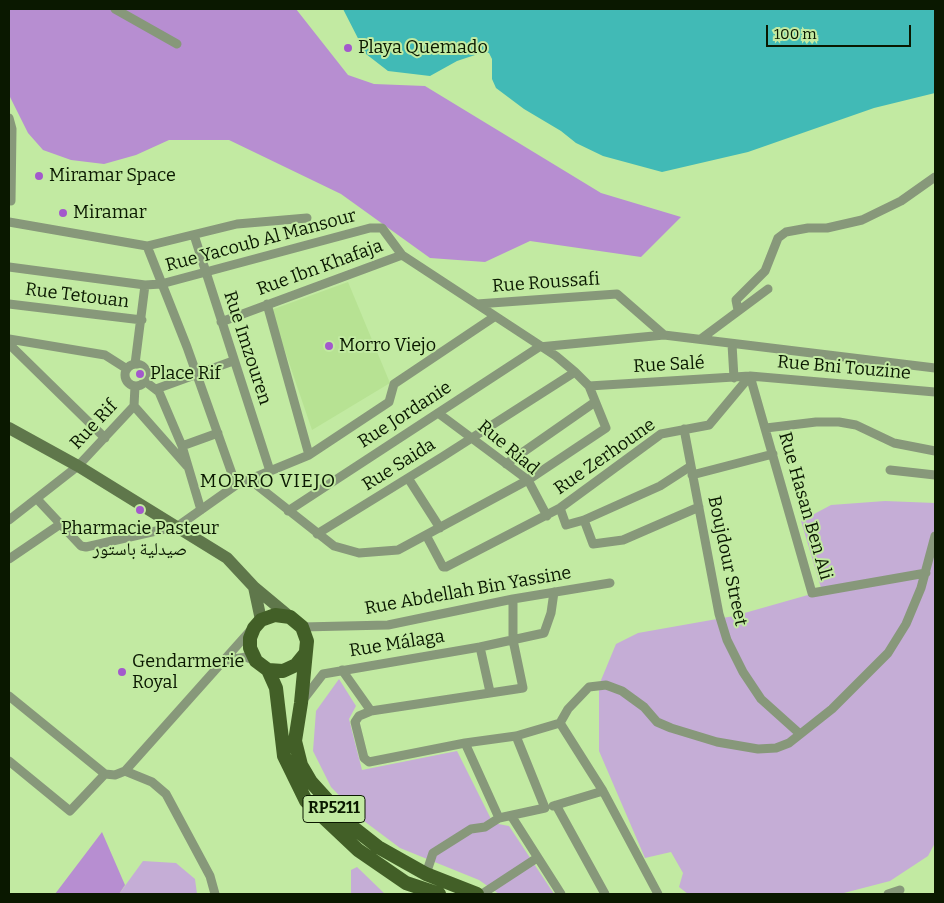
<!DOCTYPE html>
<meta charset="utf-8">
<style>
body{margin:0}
#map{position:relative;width:944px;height:903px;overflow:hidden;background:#c2eaa2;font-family:Bitter,serif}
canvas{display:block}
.frame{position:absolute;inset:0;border:10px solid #0a1800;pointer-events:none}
.scale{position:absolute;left:766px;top:25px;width:145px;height:22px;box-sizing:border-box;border:2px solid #0a1800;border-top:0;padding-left:6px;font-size:15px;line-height:18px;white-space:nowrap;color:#0a1800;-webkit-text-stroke:4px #c2eaa2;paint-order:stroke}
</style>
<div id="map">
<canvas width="944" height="903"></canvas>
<div class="frame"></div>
<div class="scale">100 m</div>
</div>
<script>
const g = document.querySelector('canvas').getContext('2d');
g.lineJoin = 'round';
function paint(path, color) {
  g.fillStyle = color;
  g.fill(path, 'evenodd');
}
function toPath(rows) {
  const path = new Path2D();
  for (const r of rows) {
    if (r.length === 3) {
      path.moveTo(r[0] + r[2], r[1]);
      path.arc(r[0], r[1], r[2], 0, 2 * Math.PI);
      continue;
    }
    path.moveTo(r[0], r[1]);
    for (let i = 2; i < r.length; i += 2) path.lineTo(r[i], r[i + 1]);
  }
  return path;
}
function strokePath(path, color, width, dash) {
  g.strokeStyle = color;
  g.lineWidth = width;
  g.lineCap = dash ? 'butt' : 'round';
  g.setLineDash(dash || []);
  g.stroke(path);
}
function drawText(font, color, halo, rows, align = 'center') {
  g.font = font + ' Bitter,"Noto Naskh Arabic",serif';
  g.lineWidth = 4;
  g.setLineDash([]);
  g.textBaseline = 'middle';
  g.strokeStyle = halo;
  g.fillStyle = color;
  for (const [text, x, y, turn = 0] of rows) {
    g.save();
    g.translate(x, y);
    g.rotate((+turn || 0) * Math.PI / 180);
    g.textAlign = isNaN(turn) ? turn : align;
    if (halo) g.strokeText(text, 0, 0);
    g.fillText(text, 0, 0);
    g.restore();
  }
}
const built = toPath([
 [348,282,390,383,312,430,271,310]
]);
const green = toPath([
 [885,501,935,503,935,843,928,856,890,881,840,894,688,894,679,887,683,873,671,852,645,858,599,751,599,685,616,644,638,633,734,616,822,591,801,521,831,505],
 [339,679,356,706,349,719,362,770,457,751,493,823,509,826,554,894,499,894,479,880,400,848,364,821,331,787,313,751,316,711],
 [143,861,176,863,195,879,197,894,119,894],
 [357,867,385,894,351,894,351,870]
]);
const forest = toPath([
 [9,9,296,9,348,75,374,84,425,86,601,193,681,217,641,257,530,241,485,262,430,258,341,194,229,140,169,140,136,155,104,164,71,160,43,150,28,133,9,95],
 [102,832,125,885,119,894,55,894]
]);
const water = toPath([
 [343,9,935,9,935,93,874,108,748,152,662,172,603,156,576,143,561,131,524,109,496,88,492,79,492,59,489,53,484,52,457,61,430,76,388,71,366,54]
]);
const street = toPath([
 [115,9,177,44],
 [9,118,12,129,11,201],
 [9,222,147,246,237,224,307,218],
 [194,235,270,471],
 [147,246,187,347,236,485],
 [9,267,145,285,161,284,370,228,382,228,402,255,556,356,575,372,589,386,606,428,528,480,398,550,359,553,334,546,249,479],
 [9,304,142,320],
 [267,304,309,455],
 [477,304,617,294,664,335],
 [738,310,736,300,765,271,778,238,786,232,808,228,827,228,862,220,901,201,935,177],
 [221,322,402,255],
 [702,338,768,289],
 [9,339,105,355,127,369],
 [9,344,105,438],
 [732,344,734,378],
 [135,364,145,285],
 [136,375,11],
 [750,376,812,593,926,573],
 [146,382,159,392,182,446,201,510],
 [589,386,750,376,935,392],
 [156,389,233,361],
 [134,406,187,466],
 [134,406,135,386],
 [438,413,528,480,547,516],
 [766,428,816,422,839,422,856,425,894,443,935,451],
 [684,429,719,614,727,640,743,672,761,699,800,734],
 [182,446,218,433],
 [506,464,595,402],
 [890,470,935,475],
 [692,475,773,454],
 [408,478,440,528],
 [37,499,81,546,86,547,178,526,236,485,309,455,389,402,394,384,494,317],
 [560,508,566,525,584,520,660,486,691,466],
 [288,511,539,347,664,335,935,368],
 [9,520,78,466,134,406],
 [584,520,593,544,623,540,699,507],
 [317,534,442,457,575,372],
 [426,535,443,567,446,567,560,508,661,434,709,425,750,376],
 [9,559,59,525],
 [513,599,513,640,523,688,371,711,359,716,355,722,364,758,369,762,465,743,516,736,560,723,603,791,658,894],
 [302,627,388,625,513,599,610,583],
 [480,647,490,692],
 [222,661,246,657,256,661],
 [342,670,371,711],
 [9,696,105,774,115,775,125,771,250,631],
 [303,700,323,674,480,647,544,633,551,613,554,592],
 [560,723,568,709,589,687,606,685,622,691,644,707,657,722,671,728,717,742,758,749,776,748,789,743,832,709,888,653,906,624,921,588,935,536],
 [465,743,499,818],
 [9,761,70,811,105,774],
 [125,771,152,782,166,794,210,876,215,894],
 [556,805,605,894],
 [553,806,603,791],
 [512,817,561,894],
 [426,874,433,853,471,829,485,827,499,818,545,808,516,736],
 [482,894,537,858],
 [888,894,900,890]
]);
const secondary = toPath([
 [9,428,78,466,227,558,254,587,290,617],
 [254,587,261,620]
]);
const primary = toPath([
 [305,654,296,665,283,671,268,670,256,661,250,648,250,638,254,628,261,620,275,615,290,617,302,627,307,641,301,703,295,741,301,765,311,782,350,825,378,847,426,874,477,894],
 [268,670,276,688,284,756,306,801,358,850,406,883,439,894]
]);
const markers = [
 [348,48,5,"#a359cc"],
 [39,176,5,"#a359cc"],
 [63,213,5,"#a359cc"],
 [329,346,5,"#a359cc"],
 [140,374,5,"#a359cc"],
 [140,510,5,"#a359cc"],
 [122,672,5,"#a359cc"]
];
const shields = [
 [334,809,62]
];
const shieldNames = [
 ["RP5211",334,809]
];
const poiNames = [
 ["Playa Quemado",358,48],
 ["Miramar Space",49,176],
 ["Miramar",73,213],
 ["Morro Viejo",339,346],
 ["Place Rif",150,374],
 ["Pharmacie Pasteur",140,529,"center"],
 ["صيدلية باستور",140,550,"center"],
 ["Gendarmerie",132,662],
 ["Royal",132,683]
];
const streetNames = [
 ["Rue Yacoub Al Mansour",261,241,-15],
 ["Rue Ibn Khafaja",320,268,-20],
 ["Rue Roussafi",546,283,-4],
 ["Rue Tetouan",77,296,7],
 ["Rue Imzouren",247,348,72],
 ["Rue Salé",669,365,-3],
 ["Rue Bni Touzine",844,368,5],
 ["Rue Jordanie",405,415,-33],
 ["Rue Rif",94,425,-47],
 ["Rue Riad",508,448,40],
 ["Rue Zerhoune",605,457,-35],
 ["Rue Saida",399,465,-32],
 ["Rue Hasan Ben Ali",805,506,74],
 ["Boujdour Street",727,561,78],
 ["Rue Abdellah Bin Yassine",468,591,-10],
 ["Rue Málaga",397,644,-9]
];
const neighbourhoodNames = [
 ["MORRO VIEJO",268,482]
];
paint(built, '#b7e293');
paint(green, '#c5add6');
paint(forest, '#b78ed1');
paint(water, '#41bab6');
strokePath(street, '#87987a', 9);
strokePath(secondary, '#5f774b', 12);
strokePath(primary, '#425f27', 14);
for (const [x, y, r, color] of markers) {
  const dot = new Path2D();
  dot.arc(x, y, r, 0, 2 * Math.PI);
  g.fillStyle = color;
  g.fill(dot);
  strokePath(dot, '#c2eaa2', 2);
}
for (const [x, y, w] of shields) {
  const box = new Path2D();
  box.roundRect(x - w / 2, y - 13.5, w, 27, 4);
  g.fillStyle = '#c2eaa2';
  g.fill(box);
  strokePath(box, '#0a1800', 1);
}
drawText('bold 16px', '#0a1800', null, shieldNames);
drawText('18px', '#0a1800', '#c2eaa2', poiNames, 'left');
drawText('18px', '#0a1800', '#c2eaa2', streetNames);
g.letterSpacing = '1px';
drawText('19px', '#0a1800', '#c2eaa2', neighbourhoodNames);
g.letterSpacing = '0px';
</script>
